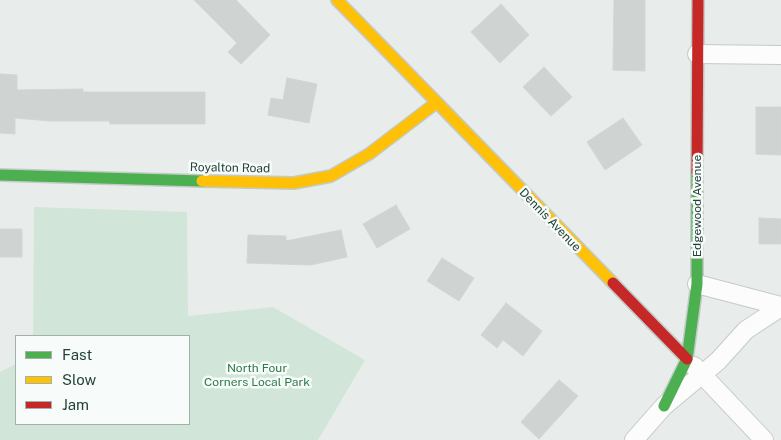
<!DOCTYPE html>
<style>
body{margin:0}
#map{position:relative;width:781px;height:440px;overflow:hidden;background:#e8edeb;font-family:"Public Sans",sans-serif}
canvas{display:block}
.legend{position:absolute;left:15px;top:335px;width:175px;height:90px;box-sizing:border-box;background:#f7fbf9;border:1px solid #a3b1ad;margin:0;padding:6px 9px;list-style:none;font-size:15px;color:#24423a}
.legend li{display:flex;align-items:center;gap:10px;height:25px}
.legend b{width:25px;border:1px solid #a3b1ad}
</style>
<div id="map">
<canvas width="781" height="440"></canvas>
<ul class="legend">
<li><b style="height:6px;background:#4caf50"></b>Fast</li>
<li><b style="height:6px;background:#ffc107"></b>Slow</li>
<li><b style="height:6px;background:#c62828"></b>Jam</li>
</ul>
</div>
<script>
const g = document.querySelector('canvas').getContext('2d');
g.lineJoin = 'round';
function paint(path, color) {
  g.fillStyle = color;
  g.fill(path, 'evenodd');
}
function toPath(rows) {
  const path = new Path2D();
  for (const r of rows) {
    path.moveTo(r[0], r[1]);
    for (let i = 2; i < r.length; i += 2) path.lineTo(r[i], r[i + 1]);
  }
  return path;
}
function strokePath(path, color, width, dash) {
  g.strokeStyle = color;
  g.lineWidth = width;
  g.lineCap = dash ? 'butt' : 'round';
  g.setLineDash(dash || []);
  g.stroke(path);
}
function drawText(font, color, halo, rows, align = 'center') {
  g.font = font + ' "Public Sans",sans-serif';
  g.lineWidth = 5;
  g.setLineDash([]);
  g.textBaseline = 'middle';
  g.strokeStyle = halo;
  g.fillStyle = color;
  for (const [text, x, y, turn = 0] of rows) {
    g.save();
    g.translate(x, y);
    g.rotate((+turn || 0) * Math.PI / 180);
    g.textAlign = isNaN(turn) ? turn : align;
    if (halo) g.strokeText(text, 0, 0);
    g.fillText(text, 0, 0);
    g.restore();
  }
}
const green = toPath([
 [34,207,187,212,188,316,273,307,365,360,318,440,0,440,0,372,16,364,16,424,189,424,189,336,33,336]
]);
const building = toPath([
 [194,0,236,0,270,35,241,64,228,52,237,43,194,0],
 [614,0,645,0,645,71,613,70,614,0],
 [501,4,529,35,500,63,471,32,501,4],
 [544,67,572,97,551,116,523,87,544,67],
 [0,74,17,75,17,90,83,89,83,92,205,92,205,124,110,124,109,121,50,121,15,118,15,134,0,133,0,74],
 [287,78,317,84,309,123,268,115,271,98,283,100,287,78],
 [756,107,781,107,781,155,756,154,756,107],
 [623,118,642,145,605,170,587,142,623,118],
 [396,205,410,229,377,248,363,224,396,205],
 [759,218,781,219,781,244,759,244,759,218],
 [0,229,22,229,22,257,0,257,0,229],
 [341,230,347,257,311,265,247,263,248,235,286,236,286,241,341,230],
 [442,258,474,278,459,301,427,281,442,258],
 [506,303,542,331,523,356,503,340,497,348,481,335,506,303],
 [559,380,578,396,539,439,521,422,559,380]
]);
const street = toPath([
 [697,54,781,55],
 [697,284,781,306],
 [694,366,764,440],
 [634,440,664,406,718,361,746,330,781,307]
]);
const fast = toPath([
 [0,175,202,181],
 [664,406,687,359,697,284,697,172]
]);
const slow = toPath([
 [337,0,613,283],
 [202,181,294,183,331,176,369,154,436,103]
]);
const jam = toPath([
 [697,172,698,0],
 [613,283,687,359]
]);
const streetNames = [
 ["Royalton Road",230,168,1],
 ["Edgewood Avenue",697,206,-90],
 ["Dennis Avenue",550,220,46]
];
const parkNames = [
 ["North Four",257,368],
 ["Corners Local Park",257,382]
];
paint(green, '#d1e6d8');
paint(building, '#cfd4d2');
strokePath(building, '#d1d6d4', 1);
strokePath(street, '#c5cac8', 20);
strokePath(fast, '#c3cbc8', 14);
strokePath(slow, '#c3cbc8', 14);
strokePath(jam, '#c3cbc8', 14);
strokePath(street, '#fcfcfc', 18);
strokePath(fast, '#4caf50', 11);
strokePath(slow, '#ffc107', 11);
strokePath(jam, '#c62828', 11);
drawText('12px', '#24423a', '#f7fbf9', streetNames);
drawText('12px', '#2d7a4b', '#f7fbf9', parkNames);
</script>
